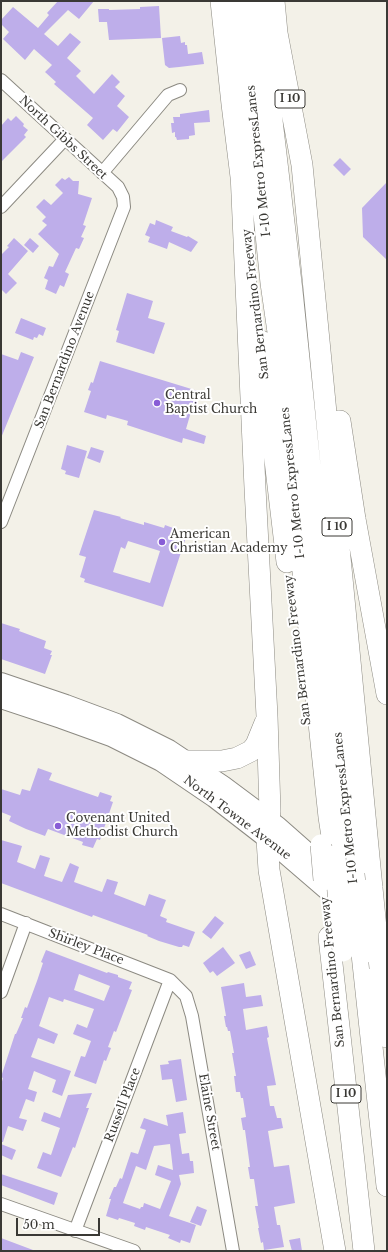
<!DOCTYPE html>
<style>
body{margin:0}
#map{position:relative;width:388px;height:1252px;overflow:hidden;background:#f3f1e8;font-family:"Libre Baskerville",serif}
canvas{display:block}
.frame{position:absolute;inset:0;border:2px solid #3a3935;pointer-events:none}
.scale{position:absolute;left:16px;top:1218px;width:84px;height:18px;box-sizing:border-box;border:2px solid #3a3935;border-top:0;padding-left:5px;font-size:12px;line-height:14px;white-space:nowrap;color:#3a3935;-webkit-text-stroke:3px #fff;paint-order:stroke}
</style>
<div id="map">
<canvas width="388" height="1252"></canvas>
<div class="frame"></div>
<div class="scale">50 m</div>
</div>
<script>
const g = document.querySelector('canvas').getContext('2d');
g.lineJoin = 'round';
function paint(path, color) {
  g.fillStyle = color;
  g.fill(path, 'evenodd');
}
function toPath(rows) {
  const path = new Path2D();
  for (const r of rows) {
    path.moveTo(r[0], r[1]);
    for (let i = 2; i < r.length; i += 2) path.lineTo(r[i], r[i + 1]);
  }
  return path;
}
function strokePath(path, color, width, dash) {
  g.strokeStyle = color;
  g.lineWidth = width;
  g.lineCap = dash ? 'butt' : 'round';
  g.setLineDash(dash || []);
  g.stroke(path);
}
function drawText(font, color, halo, rows, align = 'center') {
  g.font = font + ' "Libre Baskerville",serif';
  g.lineWidth = 4;
  g.setLineDash([]);
  g.textBaseline = 'middle';
  g.strokeStyle = halo;
  g.fillStyle = color;
  for (const [text, x, y, turn = 0] of rows) {
    g.save();
    g.translate(x, y);
    g.rotate((+turn || 0) * Math.PI / 180);
    g.textAlign = isNaN(turn) ? turn : align;
    if (halo) g.strokeText(text, 0, 0);
    g.fillText(text, 0, 0);
    g.restore();
  }
}
const building = toPath([
 [58,1,94,1,79,19,68,10,44,34,58,46,70,33,81,42,67,58,81,71,76,76,94,94,112,74,120,82,115,87,125,96,117,106,129,117,117,132,113,129,103,140,87,125,93,118,54,84,56,82,45,72,52,65,34,49,25,60,3,39,9,32,1,24,1,20,13,7,38,28,49,15,47,13],
 [159,6,161,38,109,40,107,22,99,22,98,9,109,9,109,10,140,9,140,7],
 [180,36,181,43,185,42,185,45,187,45,188,54,202,52,204,64,179,67,169,68,165,65,162,38],
 [209,110,210,122,194,123,195,135,189,136,189,139,177,140,176,137,175,137,175,132,172,133,171,123,174,123,173,117,180,117,180,114],
 [16,116,24,124,23,126,28,130,24,135,26,137,1,162,1,126,8,118,11,121],
 [340,158,351,169,344,176,333,165],
 [69,177,73,181,79,181,78,194,92,198,83,225,86,226,81,237,84,238,79,249,76,248,65,272,69,274,64,287,60,285,56,294,45,289,48,280,44,278,49,266,53,267,59,254,38,234,47,225,42,221,46,217,36,207,44,199,51,205,63,193,55,185,62,178,65,180],
 [387,182,387,260,363,237,362,208],
 [156,220,173,227,171,231,187,237,188,236,198,242,191,252,169,242,167,249,148,242,150,237,145,235,150,223,155,225],
 [14,238,28,251,8,274,17,283,6,294,1,289,1,255,9,247,7,246],
 [30,238,39,246,33,253,24,245],
 [127,293,153,301,148,318,165,323,154,354,116,342,119,331,116,330],
 [21,318,46,328,43,336,39,334,37,338,34,337,33,340,15,333],
 [21,352,34,357,1,438,1,354,18,360],
 [100,361,198,391,196,396,198,397,196,406,193,405,186,429,206,436,204,444,183,438,182,443,127,425,128,421,107,415,106,419,84,412,91,391,88,390,91,382,93,383],
 [67,445,87,451,79,478,65,474,66,471,61,469],
 [91,447,104,451,100,463,87,458],
 [94,510,121,517,120,518,144,525,144,522,164,528,165,525,173,528,172,529,187,534,163,607,84,582,85,579,80,577,86,557,79,555],
 [128,541,160,551,150,583,113,572,120,550,121,547,125,549],
 [1,623,20,629,19,631,46,641,44,648,52,651,50,655,52,655,45,674,1,659],
 [38,768,52,773,49,780,98,797,100,792,112,796,110,801,113,802,100,840,97,839,93,848,82,845,83,842,48,829,45,836,26,829,9,821,11,816,1,812,1,789,20,795,22,789,30,791],
 [1,840,22,846,17,862,35,869,40,855,50,858,44,876,62,882,70,863,79,867,74,882,102,892,107,879,118,882,114,894,145,906,149,894,166,900,160,916,167,919,166,922,195,932,189,947,183,945,182,947,179,947,159,941,147,936,148,935,93,915,92,917,1,883],
 [215,916,224,923,211,939,202,932],
 [223,947,235,963,217,976,213,971,210,973,203,963],
 [46,950,107,973,108,972,118,975,118,977,132,982,129,989,132,990,116,1032,114,1031,108,1047,111,1048,106,1061,104,1060,96,1084,74,1076,81,1056,85,1057,91,1041,73,1034,77,1024,87,1028,94,1009,64,999,63,1002,49,997,39,1026,58,1034,54,1044,38,1038,31,1057,71,1071,62,1096,52,1092,56,1080,34,1071,28,1089,37,1092,34,1102,26,1099,19,1118,27,1120,23,1131,8,1126,3,1142,1,1142,1,1085,3,1078,1,1077,15,1034,16,1034,23,1018,21,1018,25,1007,27,1008,37,981,43,963,41,962],
 [79,974,110,986,104,1001,74,990],
 [250,951,256,965,246,969,239,955],
 [244,983,246,997,261,995,263,1006,243,1009,246,1030,267,1026,269,1037,267,1038,276,1085,267,1086,270,1106,274,1106,277,1118,281,1118,283,1128,268,1131,274,1167,289,1165,295,1203,274,1207,277,1225,280,1225,284,1247,264,1250,263,1242,261,1243,258,1228,259,1228,255,1206,258,1206,254,1179,250,1179,248,1167,250,1167,245,1130,243,1130,241,1118,246,1117,243,1098,241,1098,240,1092,236,1092,234,1076,236,1076,232,1053,234,1053,230,1031,228,1031,227,1027,226,1027,224,1016,226,1016,221,987],
 [181,1059,187,1100,176,1102,172,1079,162,1080,160,1065,169,1064,168,1061],
 [92,1093,86,1108,89,1108,79,1136,75,1148,73,1147,61,1177,37,1168,43,1152,51,1155,60,1128,41,1121,44,1112,60,1118,68,1095],
 [183,1112,186,1133,179,1134,182,1154,189,1153,190,1161,193,1161,194,1173,179,1175,181,1184,169,1216,196,1225,190,1243,181,1240,180,1243,168,1238,170,1235,146,1227,145,1230,134,1226,135,1223,119,1218,118,1220,106,1216,111,1199,109,1199,114,1187,116,1187,120,1178,122,1179,131,1152,138,1154,146,1130,140,1128,144,1118,168,1126,166,1115],
 [170,1144,173,1170,158,1165,155,1175,171,1181,160,1209,144,1203,143,1207,141,1207,140,1209,123,1203,136,1166,146,1170,154,1146],
 [1,1144,16,1150,12,1160,1,1155],
 [1,1174,58,1193,54,1205,1,1185],
 [197,1206,207,1210,201,1226,190,1222],
 [1,1238,33,1250,33,1251,1,1251],
 [300,1238,302,1251,292,1251,289,1240]
]);
const minor = toPath([
 [1,80,118,187,123,197,124,207,1,522],
 [102,173,168,95,180,90],
 [1,207,64,140],
 [1,914,170,980,186,996,192,1016,233,1251],
 [1,992,26,923],
 [1,1204,134,1251],
 [75,1231,170,980]
]);
const primary = toPath([
 [1,682,66,704,117,723,169,749,223,785,278,826,329,871],
 [1,699,61,719,111,737,161,762,214,798,267,839,346,907]
]);
const motorway = toPath([
 [221,1,232,104,242,185],
 [242,1,271,283,279,339,306,601,329,817,335,856],
 [258,1,292,291,329,650,354,874],
 [274,1,277,33,302,165,372,888],
 [241,172,255,488,267,716,270,811,267,839,269,870,335,1251],
 [261,341,287,562],
 [340,421,355,519,387,694],
 [188,761,222,761,237,758,251,751,256,745,265,723],
 [329,937,364,1251],
 [362,954,387,1186],
 [380,968,387,1037]
]);
const motorwayBridge = toPath([
 [321,845,324,880],
 [335,856,343,951],
 [354,874,362,954],
 [372,888,380,968]
]);
const markers = [
 [157,403,4,"#885cd6"],
 [162,542,4,"#885cd6"],
 [58,826,4,"#885cd6"]
];
const shields = [
 [290,99,30],
 [337,527,30],
 [346,1094,30]
];
const shieldNames = [
 ["I 10",290,99],
 ["I 10",337,527],
 ["I 10",346,1094]
];
const streetNames = [
 ["North Gibbs Street",63,138,43],
 ["I-10 Metro ExpressLanes",259,161,-96],
 ["San Bernardino Freeway",256,304,-97],
 ["San Bernardino Avenue",65,360,-69],
 ["I-10 Metro ExpressLanes",293,483,-96],
 ["San Bernardino Freeway",298,650,-97],
 ["I-10 Metro ExpressLanes",346,808,-96],
 ["North Towne Avenue",237,818,37],
 ["Shirley Place",86,947,21],
 ["San Bernardino Freeway",333,972,-96],
 ["Russell Place",123,1105,-69],
 ["Elaine Street",209,1112,80]
];
const poiNames = [
 ["Central",165,396],
 ["Baptist Church",165,410],
 ["American",170,535],
 ["Christian Academy",170,549],
 ["Covenant United",66,819],
 ["Methodist Church",66,833]
];
paint(building, '#beaeea');
strokePath(minor, '#8c8a82', 14);
strokePath(primary, '#8c8a82', 20);
strokePath(motorway, '#8c8a82', 22);
strokePath(minor, '#fff', 12);
strokePath(primary, '#fff', 18);
strokePath(motorway, '#fff', 21);
strokePath(motorwayBridge, '#8c8a82', 22, []);
strokePath(motorwayBridge, '#fff', 21);
for (const [x, y, r, color] of markers) {
  const dot = new Path2D();
  dot.arc(x, y, r, 0, 2 * Math.PI);
  g.fillStyle = color;
  g.fill(dot);
  strokePath(dot, '#fff', 1.5);
}
for (const [x, y, w] of shields) {
  const box = new Path2D();
  box.roundRect(x - w / 2, y - 9, w, 18, 3);
  g.fillStyle = '#fff';
  g.fill(box);
  strokePath(box, '#3a3935', 1);
}
drawText('bold 11px', '#3a3935', null, shieldNames);
drawText('12px', '#3a3935', '#fff', streetNames);
drawText('12px', '#3a3935', '#fff', poiNames, 'left');
</script>
